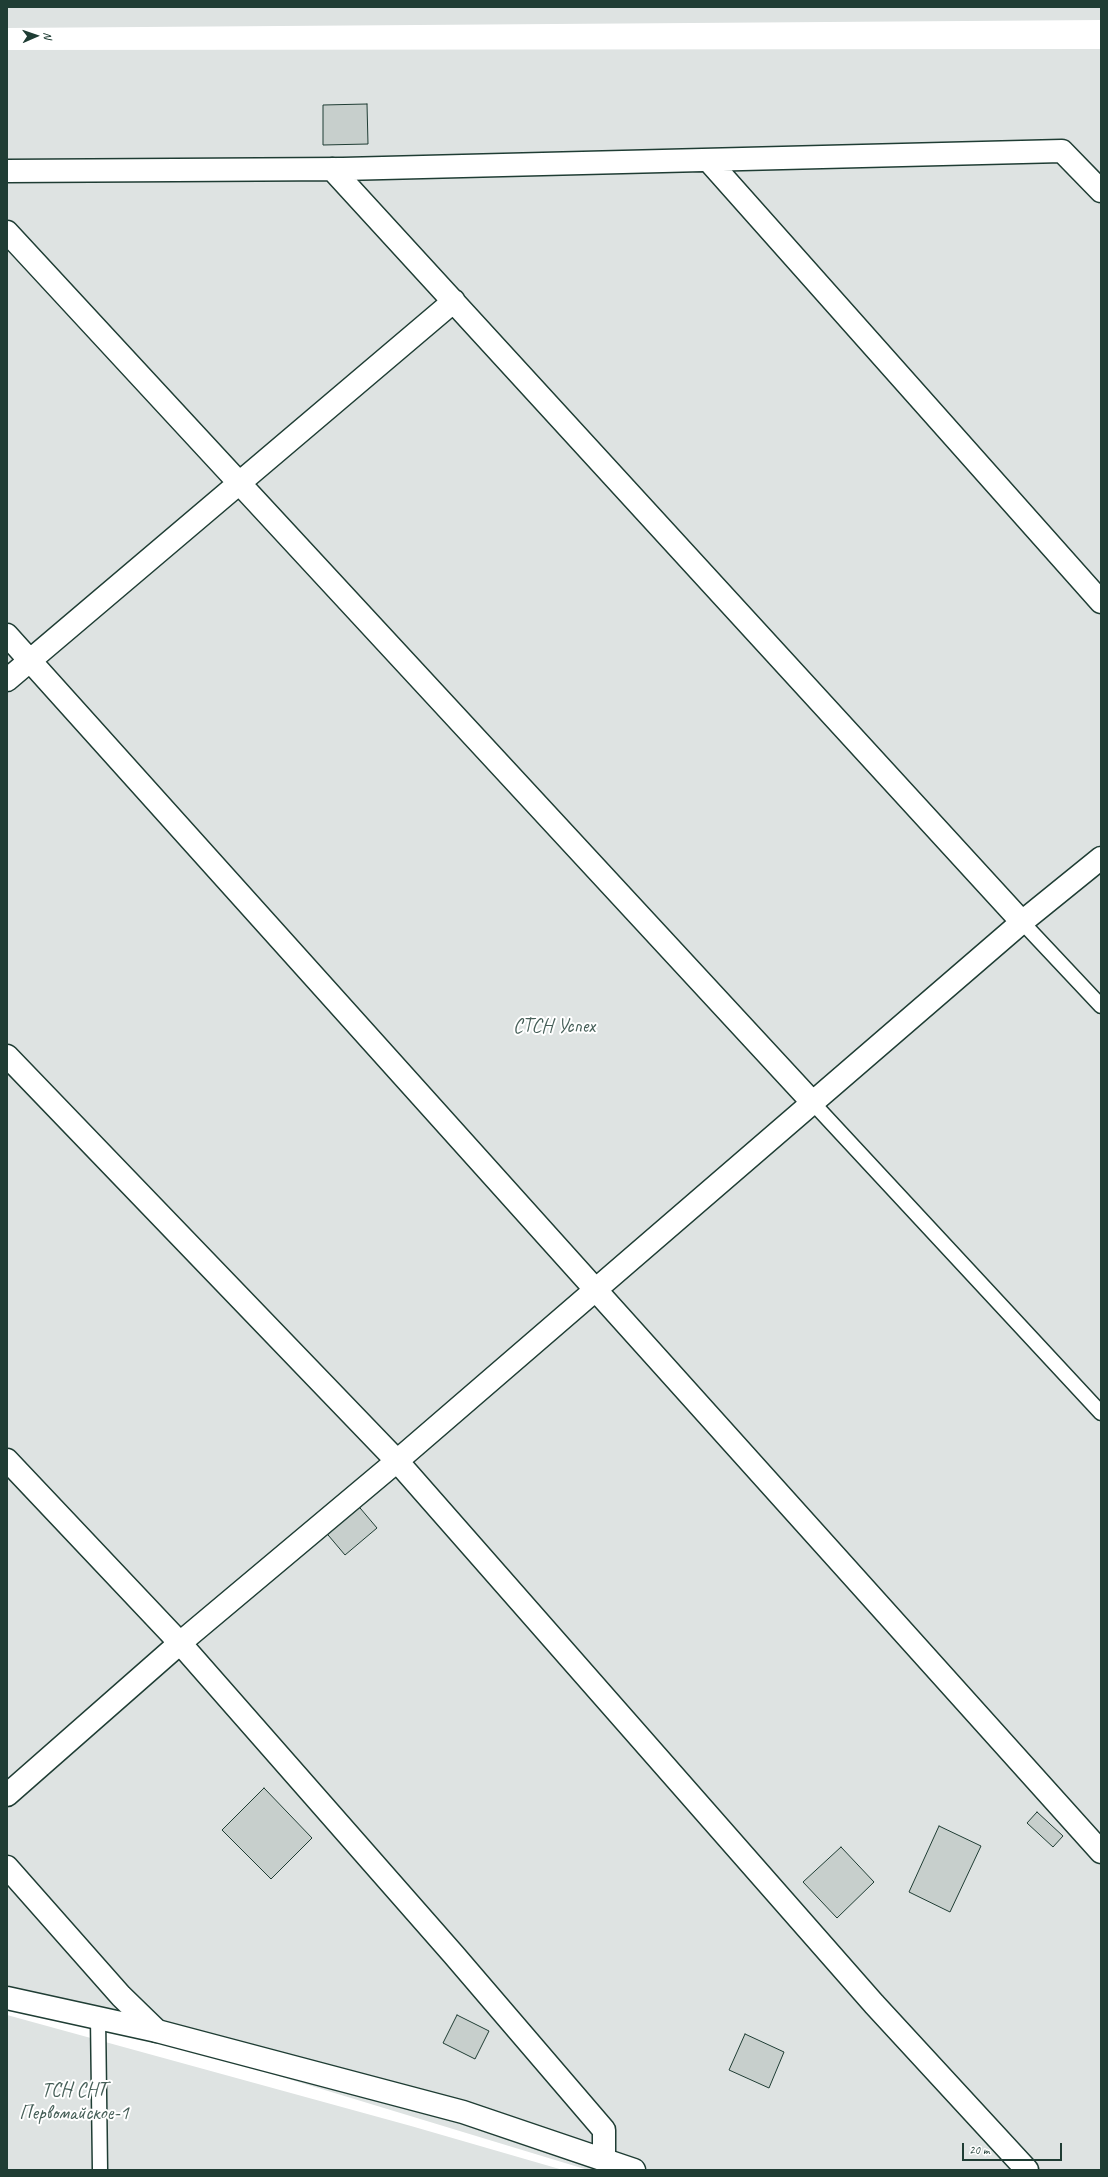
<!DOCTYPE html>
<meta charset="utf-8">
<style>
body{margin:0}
#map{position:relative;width:1108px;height:2177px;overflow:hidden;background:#fff;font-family:Caveat,sans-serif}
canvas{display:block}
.frame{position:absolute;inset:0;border:8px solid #1f3d34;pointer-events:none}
.north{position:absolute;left:16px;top:16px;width:40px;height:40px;-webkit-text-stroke:3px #fff;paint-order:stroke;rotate:88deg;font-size:11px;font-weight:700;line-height:16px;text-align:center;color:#1f3d34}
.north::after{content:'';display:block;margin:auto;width:14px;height:18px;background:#1f3d34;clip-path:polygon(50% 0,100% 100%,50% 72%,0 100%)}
.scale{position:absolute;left:962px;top:2143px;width:100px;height:18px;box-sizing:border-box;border:2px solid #1f3d34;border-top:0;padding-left:5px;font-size:12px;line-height:14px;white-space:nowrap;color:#1f3d34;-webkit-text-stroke:3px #fff;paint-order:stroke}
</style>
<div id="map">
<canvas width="1108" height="2177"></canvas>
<div class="frame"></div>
<div class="north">N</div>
<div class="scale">20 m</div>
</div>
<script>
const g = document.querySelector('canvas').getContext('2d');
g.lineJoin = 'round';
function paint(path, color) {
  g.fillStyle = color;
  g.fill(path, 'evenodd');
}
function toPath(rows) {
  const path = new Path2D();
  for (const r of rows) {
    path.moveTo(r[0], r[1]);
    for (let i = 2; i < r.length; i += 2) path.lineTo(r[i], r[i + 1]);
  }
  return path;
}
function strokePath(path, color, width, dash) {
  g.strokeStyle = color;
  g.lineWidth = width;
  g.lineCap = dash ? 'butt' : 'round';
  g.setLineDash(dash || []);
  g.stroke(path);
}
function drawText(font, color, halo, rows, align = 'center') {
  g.font = font + ' Caveat,sans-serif';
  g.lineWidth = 4;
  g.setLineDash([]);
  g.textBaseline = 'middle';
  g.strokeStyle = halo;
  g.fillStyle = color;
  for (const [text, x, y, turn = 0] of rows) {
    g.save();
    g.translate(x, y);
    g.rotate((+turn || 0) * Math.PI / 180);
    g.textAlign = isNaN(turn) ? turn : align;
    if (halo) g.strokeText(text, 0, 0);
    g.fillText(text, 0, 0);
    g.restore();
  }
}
const green = toPath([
 [7,7,1101,7,1101,20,7,28],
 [1101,49,1101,2170,588,2170,226,2060,7,2005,7,50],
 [7,2015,411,2126,563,2170,7,2170]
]);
const building = toPath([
 [367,104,368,144,323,145,323,105,367,104],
 [355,1502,377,1528,345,1555,323,1529,355,1502],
 [264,1788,312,1838,271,1879,222,1830,264,1788],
 [1037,1812,1063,1836,1053,1847,1027,1823,1037,1812],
 [939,1826,981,1846,950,1912,909,1892,939,1826],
 [841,1847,874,1882,837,1918,803,1882,841,1847],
 [457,2015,489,2031,475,2059,443,2043,457,2015],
 [745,2034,784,2052,769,2088,729,2070,745,2034]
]);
const lane = toPath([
 [1022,922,1101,1006],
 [813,1103,1101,1413],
 [98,2017,100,2170]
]);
const street = toPath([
 [708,160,1101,602],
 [332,169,1022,922],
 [7,171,343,169,1062,151,1101,191],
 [7,232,813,1103],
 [7,635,1101,1852],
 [7,680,454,301],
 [7,1056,397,1461,874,2004,1027,2170],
 [7,1460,180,1643,454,1955,604,2130,604,2160],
 [7,1795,180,1643,397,1461,1022,922,1101,858],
 [7,1867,121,1996,157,2031]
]);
const secondary = toPath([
 [7,1998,157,2031,463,2112,634,2170]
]);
const parkNames = [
 ["СТСН Успех",554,1027],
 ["ТСН СНТ",74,2091],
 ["Первомайское-1",74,2114]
];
paint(green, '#dee3e2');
paint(building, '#c7cfcc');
strokePath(building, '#1f3d34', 1);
strokePath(lane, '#1f3d34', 17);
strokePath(street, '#1f3d34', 25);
strokePath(secondary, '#1f3d34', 25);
strokePath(lane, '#fff', 14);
strokePath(street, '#fff', 22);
strokePath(secondary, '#fff', 22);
drawText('20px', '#455e57', '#fff', parkNames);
</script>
